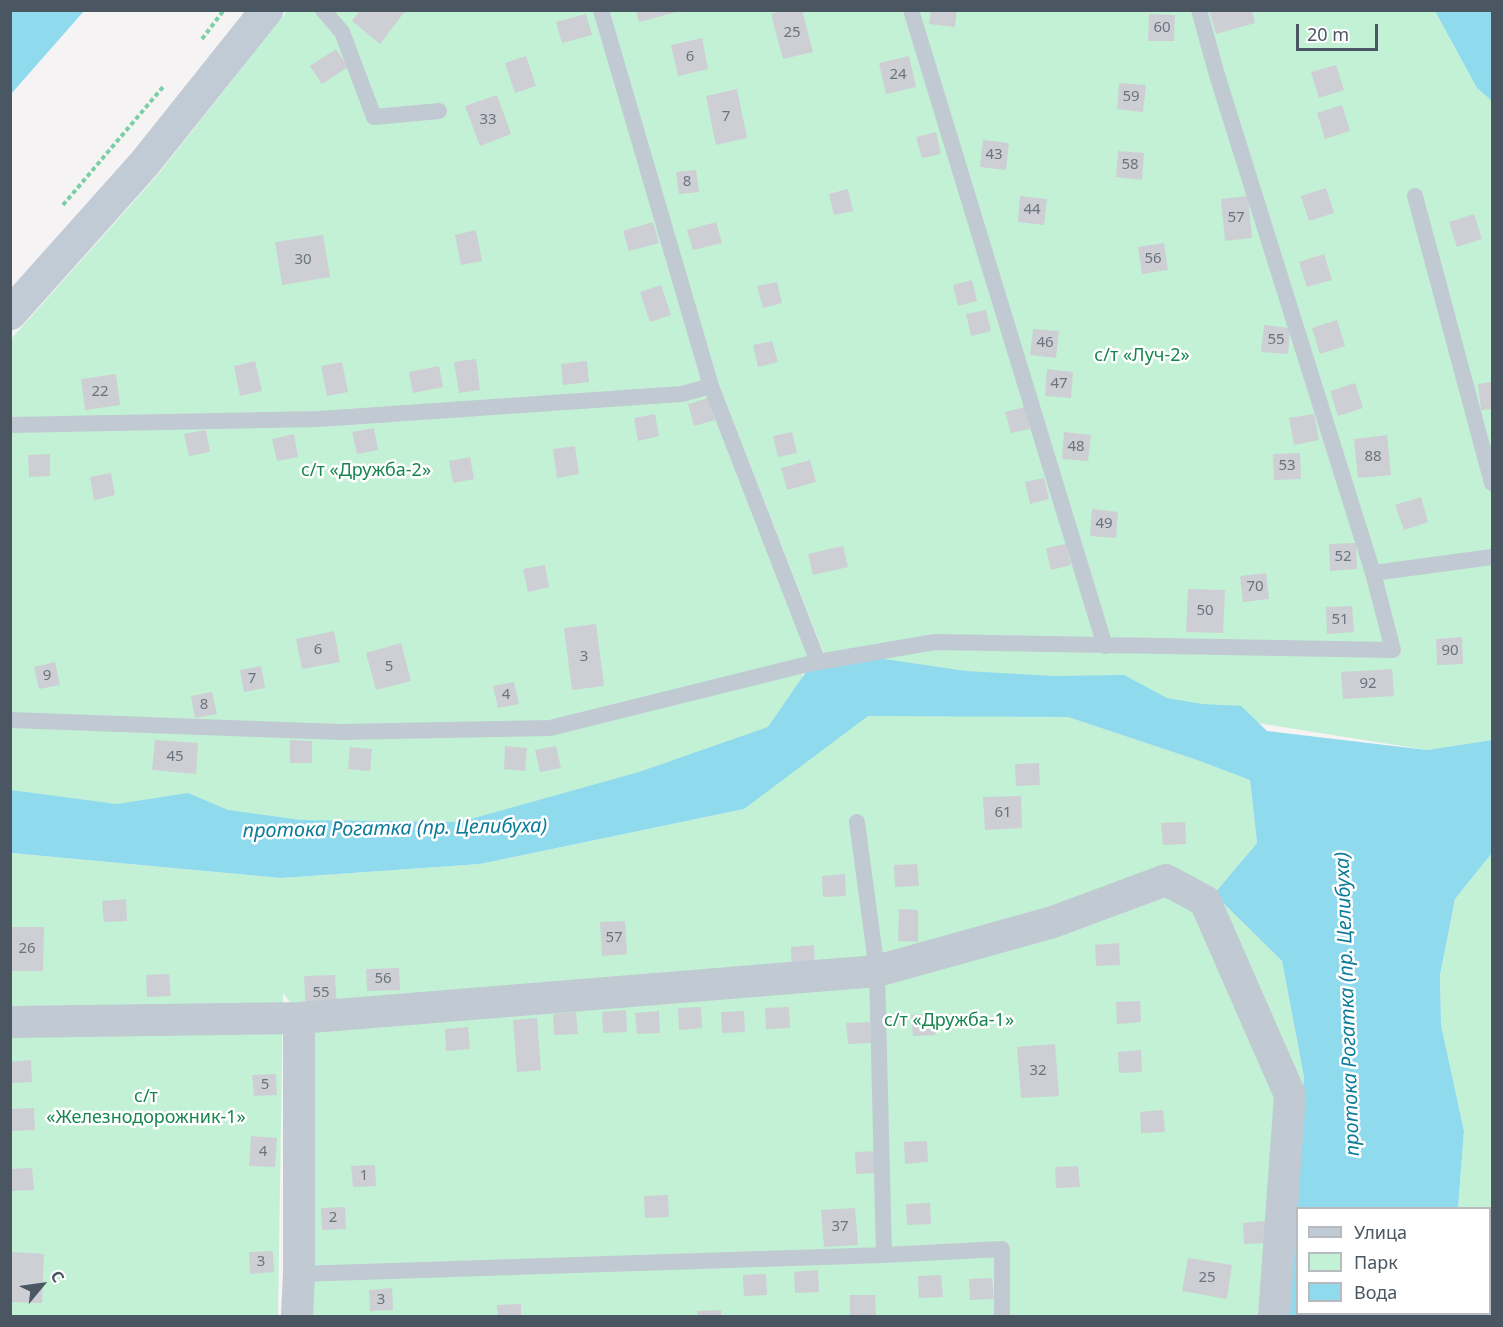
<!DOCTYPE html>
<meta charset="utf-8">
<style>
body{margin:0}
#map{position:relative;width:1503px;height:1327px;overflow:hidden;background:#f5f3f3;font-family:"Noto Sans",sans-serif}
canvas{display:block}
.frame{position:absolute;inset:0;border:12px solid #4a5661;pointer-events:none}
.legend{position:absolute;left:1296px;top:1207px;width:195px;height:108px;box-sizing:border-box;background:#fff;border:2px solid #b7bbc0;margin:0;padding:8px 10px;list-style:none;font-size:18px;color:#4a5661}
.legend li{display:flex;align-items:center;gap:12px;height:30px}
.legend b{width:30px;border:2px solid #b7bbc0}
.north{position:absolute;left:12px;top:1255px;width:60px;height:60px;-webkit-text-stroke:4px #fff;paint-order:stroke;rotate:61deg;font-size:16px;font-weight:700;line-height:24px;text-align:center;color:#4a5661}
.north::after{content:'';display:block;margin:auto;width:21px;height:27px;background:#4a5661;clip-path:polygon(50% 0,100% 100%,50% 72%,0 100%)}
.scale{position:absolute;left:1296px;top:24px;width:82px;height:27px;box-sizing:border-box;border:3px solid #4a5661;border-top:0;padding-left:8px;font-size:18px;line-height:21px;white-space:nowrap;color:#4a5661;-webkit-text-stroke:4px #fff;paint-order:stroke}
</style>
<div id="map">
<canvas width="1503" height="1327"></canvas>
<div class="frame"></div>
<ul class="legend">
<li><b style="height:8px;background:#c1cbd6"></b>Улица</li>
<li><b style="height:16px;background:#c3f1d5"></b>Парк</li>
<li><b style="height:16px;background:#90daee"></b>Вода</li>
</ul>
<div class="north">С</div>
<div class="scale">20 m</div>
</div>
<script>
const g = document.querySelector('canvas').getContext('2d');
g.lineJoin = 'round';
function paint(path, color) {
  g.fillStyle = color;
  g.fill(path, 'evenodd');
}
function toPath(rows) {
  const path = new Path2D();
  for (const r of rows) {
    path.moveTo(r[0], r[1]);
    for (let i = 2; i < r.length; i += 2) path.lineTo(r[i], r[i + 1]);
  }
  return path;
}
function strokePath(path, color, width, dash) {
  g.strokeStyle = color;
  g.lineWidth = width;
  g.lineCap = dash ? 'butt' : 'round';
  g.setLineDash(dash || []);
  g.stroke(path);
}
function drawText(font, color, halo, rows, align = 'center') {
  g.font = font + ' "Noto Sans",sans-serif';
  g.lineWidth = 5;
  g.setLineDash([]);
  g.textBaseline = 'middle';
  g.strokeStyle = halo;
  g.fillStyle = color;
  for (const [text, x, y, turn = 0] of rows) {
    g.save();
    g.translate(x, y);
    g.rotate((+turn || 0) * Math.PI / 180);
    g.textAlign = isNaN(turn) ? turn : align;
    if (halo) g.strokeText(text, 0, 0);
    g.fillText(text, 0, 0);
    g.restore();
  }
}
const green = toPath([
 [287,11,596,11,809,659,778,737,656,785,447,825,301,820,11,795,11,339,155,178],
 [604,11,1435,11,1477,88,1492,101,1492,740,1427,750,824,654,719,385],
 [863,713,1068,717,1197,760,1250,780,1257,843,1214,894,1282,961,1304,1077,1289,1235,1284,1316,307,1316,310,1027,283,993,278,1316,11,1316,10,853,281,878,480,864,744,809],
 [1492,853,1492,1316,1460,1316,1460,1314,1490,1314,1490,1208,1458,1208,1464,1131,1441,1025,1440,975,1455,899]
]);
const water = toPath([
 [11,10,84,11,11,94,10,11],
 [1435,11,1492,11,1492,101,1477,88],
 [857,655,966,671,1052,676,1124,675,1167,698,1203,704,1241,706,1267,731,1427,750,1492,740,1492,853,1455,899,1440,975,1441,1025,1464,1131,1458,1208,1298,1208,1298,1314,1460,1314,1460,1316,1284,1316,1289,1235,1304,1077,1282,961,1214,894,1257,843,1250,780,1197,760,1068,717,868,716,744,809,480,864,281,878,11,853,10,790,117,804,188,793,228,810,301,820,460,822,639,772,768,727,812,663]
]);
const building = toPath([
 [360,10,406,10,380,44,352,21],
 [636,10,679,10,680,11,639,22],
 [785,10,802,10,813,52,783,59,771,14],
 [931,10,957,10,955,27,929,24],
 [1209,10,1252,10,1255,23,1216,34],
 [586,14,592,35,562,43,556,22],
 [1149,14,1175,15,1174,41,1148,41],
 [702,38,708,69,678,76,671,45],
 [336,49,348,67,322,84,310,66],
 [526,56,536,86,515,93,505,63],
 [909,56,916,87,886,94,879,63],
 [1336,65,1344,90,1319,98,1311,72],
 [1119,83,1146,85,1143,112,1117,109],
 [737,89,747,138,716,145,706,96],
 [497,95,511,134,480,146,465,106],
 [1342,105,1350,131,1325,139,1317,113],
 [936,132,941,154,922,158,916,137],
 [983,140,1009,143,1006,170,980,167],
 [1118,151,1144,153,1142,180,1116,177],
 [696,170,699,192,679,194,676,172],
 [1326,188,1334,213,1309,221,1301,196],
 [848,189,853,211,834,215,829,194],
 [1020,196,1047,199,1044,225,1018,222],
 [1248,196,1252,238,1225,241,1221,199],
 [1474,214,1482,239,1457,247,1449,222],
 [653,222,659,243,629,251,623,231],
 [716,222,722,243,693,250,687,230],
 [476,230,482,261,461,265,455,235],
 [323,235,330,277,282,285,275,242],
 [1164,243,1168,270,1142,274,1138,247],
 [1324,254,1332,280,1307,287,1299,262],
 [972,280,977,301,958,306,953,285],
 [777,282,782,303,763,308,757,286],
 [661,285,671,315,650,322,640,292],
 [986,310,991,331,971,336,966,314],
 [1337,320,1345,346,1320,354,1312,328],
 [1264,325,1290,328,1288,354,1261,352],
 [1033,329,1059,331,1056,358,1030,355],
 [772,341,778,362,758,367,753,345],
 [476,359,480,390,459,393,454,362],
 [255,361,262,391,240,396,234,366],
 [587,361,589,382,563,385,561,364],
 [342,362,348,392,327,396,321,366],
 [439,366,443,387,413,393,409,372],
 [1047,369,1073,372,1071,398,1045,396],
 [116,374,120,405,85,410,81,379],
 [1492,382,1492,409,1481,410,1478,384],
 [1355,383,1363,408,1338,416,1330,391],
 [708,398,715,420,694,426,688,404],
 [1025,407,1030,429,1011,433,1005,412],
 [655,414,659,436,638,441,634,418],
 [1314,414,1319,440,1294,445,1289,418],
 [374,428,378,450,357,454,352,432],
 [206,430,210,452,189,456,184,434],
 [792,432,797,453,778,457,773,436],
 [1064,432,1091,435,1088,461,1062,459],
 [294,434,298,457,277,461,272,439],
 [1387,435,1391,475,1358,478,1354,439],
 [575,446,579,474,557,478,553,449],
 [1300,453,1301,479,1274,480,1273,454],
 [50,454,50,476,29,477,28,455],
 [470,457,474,479,453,483,449,461],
 [810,460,816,482,787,490,781,468],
 [111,473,115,495,94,500,90,477],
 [1044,478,1049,499,1030,504,1025,482],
 [1421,497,1428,522,1404,530,1395,505],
 [1092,509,1118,512,1116,538,1090,536],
 [1356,543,1357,569,1330,571,1329,544],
 [1066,544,1071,565,1051,570,1046,548],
 [843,546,848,567,813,575,808,554],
 [545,565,549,587,528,592,523,569],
 [1266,573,1269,599,1243,602,1240,576],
 [1188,589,1225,590,1223,633,1186,632],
 [1352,606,1354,632,1327,634,1326,607],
 [596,624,604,686,572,690,564,628],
 [334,631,340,662,302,669,296,639],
 [1462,637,1463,664,1437,665,1436,639],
 [401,643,411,681,376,690,366,653],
 [55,662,60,685,39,689,34,667],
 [261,666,265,688,244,692,240,670],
 [1392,669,1394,696,1343,699,1341,672],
 [514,682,519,704,498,708,493,686],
 [212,692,217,714,195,718,191,696],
 [155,740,198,743,196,774,152,770],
 [290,740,312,741,312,763,290,763],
 [505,746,527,748,525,771,504,769],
 [556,746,561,768,540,772,535,750],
 [350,747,372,749,370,771,348,769],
 [1039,763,1040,785,1016,786,1015,764],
 [1021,796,1022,828,985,830,983,797],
 [1185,822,1186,844,1163,845,1161,823],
 [917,864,919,886,895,887,894,865],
 [845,874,846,896,823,897,822,876],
 [126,899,127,921,104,922,102,901],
 [899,909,918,910,918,942,898,941],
 [625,921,627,954,602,956,600,922],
 [10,927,44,927,43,971,10,971],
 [1119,943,1120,965,1096,966,1095,945],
 [814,945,815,967,792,968,791,947],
 [399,968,400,990,367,991,366,969],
 [169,974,171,996,147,997,146,975],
 [335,975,337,1009,306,1010,304,976],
 [1140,1001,1141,1022,1117,1024,1116,1002],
 [701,1007,702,1028,679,1030,678,1008],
 [789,1007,790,1028,766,1029,765,1008],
 [626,1010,627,1032,603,1033,602,1012],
 [659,1011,660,1033,637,1034,635,1013],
 [744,1011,745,1032,722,1033,721,1012],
 [576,1012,578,1034,554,1035,553,1014],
 [935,1013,936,1035,913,1036,911,1015],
 [537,1018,541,1070,517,1072,513,1020],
 [870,1022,871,1043,848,1044,846,1023],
 [468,1027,470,1049,446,1051,445,1029],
 [1055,1044,1059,1096,1021,1098,1017,1047],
 [1141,1050,1142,1072,1119,1073,1118,1052],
 [31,1060,32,1082,10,1083,10,1062],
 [276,1074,277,1095,254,1096,252,1075],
 [34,1108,35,1130,11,1131,10,1109],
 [1163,1110,1165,1132,1141,1133,1140,1112],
 [251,1136,277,1138,275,1167,249,1166],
 [927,1141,928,1162,905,1164,904,1142],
 [878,1151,880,1173,856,1174,855,1152],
 [375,1165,376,1186,353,1187,351,1166],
 [1078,1166,1080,1187,1056,1188,1055,1167],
 [32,1168,34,1190,10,1191,10,1169],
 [668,1195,669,1217,645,1218,644,1196],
 [930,1203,931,1224,907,1225,906,1204],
 [345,1207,346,1229,322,1230,321,1208],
 [855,1208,858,1245,824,1247,821,1210],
 [1266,1221,1268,1243,1244,1244,1243,1223],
 [273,1251,274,1272,250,1274,249,1252],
 [12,1252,44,1254,42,1303,10,1302],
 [1188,1258,1232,1265,1227,1299,1182,1291],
 [818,1270,819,1292,795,1293,794,1272],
 [766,1274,767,1295,744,1296,743,1275],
 [941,1275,943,1297,919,1298,918,1276],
 [992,1278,994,1299,970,1300,969,1279],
 [392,1288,393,1310,370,1311,369,1290],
 [850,1295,875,1295,876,1316,850,1316],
 [521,1304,521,1316,498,1316,497,1305],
 [721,1310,721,1316,698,1316,697,1311]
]);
const path = toPath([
 [202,39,224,10],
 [63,205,163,87]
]);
const lane = toPath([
 [323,10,342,32,374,117,439,111],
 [601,10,711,386,818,662],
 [911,10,1105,646],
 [1415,196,1492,483],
 [10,425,319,419,682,394,711,386],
 [1373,573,1492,557],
 [10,720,340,732,550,728,812,663,935,642,1393,650,1373,573,1217,75,1199,10],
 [857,822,877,971,884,1255],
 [299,1274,884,1255,1002,1249,1002,1316]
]);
const street = toPath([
 [10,1022,299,1018,877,971,1053,922,1166,880,1205,901,1290,1095,1274,1316],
 [297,1316,299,1274,299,1018]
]);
const secondary = toPath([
 [10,314,144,164,267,10]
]);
const numberNames = [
 ["60",1162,28],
 ["25",792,33],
 ["6",690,57],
 ["24",898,75],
 ["59",1131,97],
 ["7",726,117],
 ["33",488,120],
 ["43",994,155],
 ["58",1130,165],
 ["8",687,182],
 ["44",1032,210],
 ["57",1236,218],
 ["56",1153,259],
 ["30",303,260],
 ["55",1276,340],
 ["46",1045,343],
 ["47",1059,384],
 ["22",100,392],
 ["48",1076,447],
 ["88",1373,457],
 ["53",1287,466],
 ["49",1104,524],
 ["52",1343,557],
 ["70",1255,587],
 ["50",1205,611],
 ["51",1340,620],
 ["6",318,650],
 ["90",1450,651],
 ["3",584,657],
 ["5",389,667],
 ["9",47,676],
 ["7",252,679],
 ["92",1368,684],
 ["4",506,695],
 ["8",204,705],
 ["45",175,757],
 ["61",1003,813],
 ["57",614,938],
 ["26",27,949],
 ["56",383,979],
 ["55",321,993],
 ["32",1038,1071],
 ["5",265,1085],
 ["4",263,1152],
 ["1",364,1176],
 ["2",333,1218],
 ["37",840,1227],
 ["3",261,1262],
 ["25",1207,1278],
 ["3",381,1300]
];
const parkNames = [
 ["с/т «Луч-2»",1142,356],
 ["с/т «Дружба-2»",366,471],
 ["с/т «Дружба-1»",949,1021],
 ["с/т",146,1097],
 ["«Железнодорожник-1»",146,1118]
];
const waterNames = [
 ["протока Рогатка (пр. Целибуха)",395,829,-1],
 ["протока Рогатка (пр. Целибуха)",1348,1004,-92]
];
paint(green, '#c3f1d5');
paint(water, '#90daee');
paint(building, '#cdcfd5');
strokePath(path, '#7ad0a6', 4, [4.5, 3]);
strokePath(lane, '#c1cad2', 16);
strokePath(street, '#c1cad2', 32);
strokePath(secondary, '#c1cbd6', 33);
drawText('15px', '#6b747e', null, numberNames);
drawText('18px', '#17864f', '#fff', parkNames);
drawText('italic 20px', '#0c7c9b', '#fff', waterNames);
</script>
